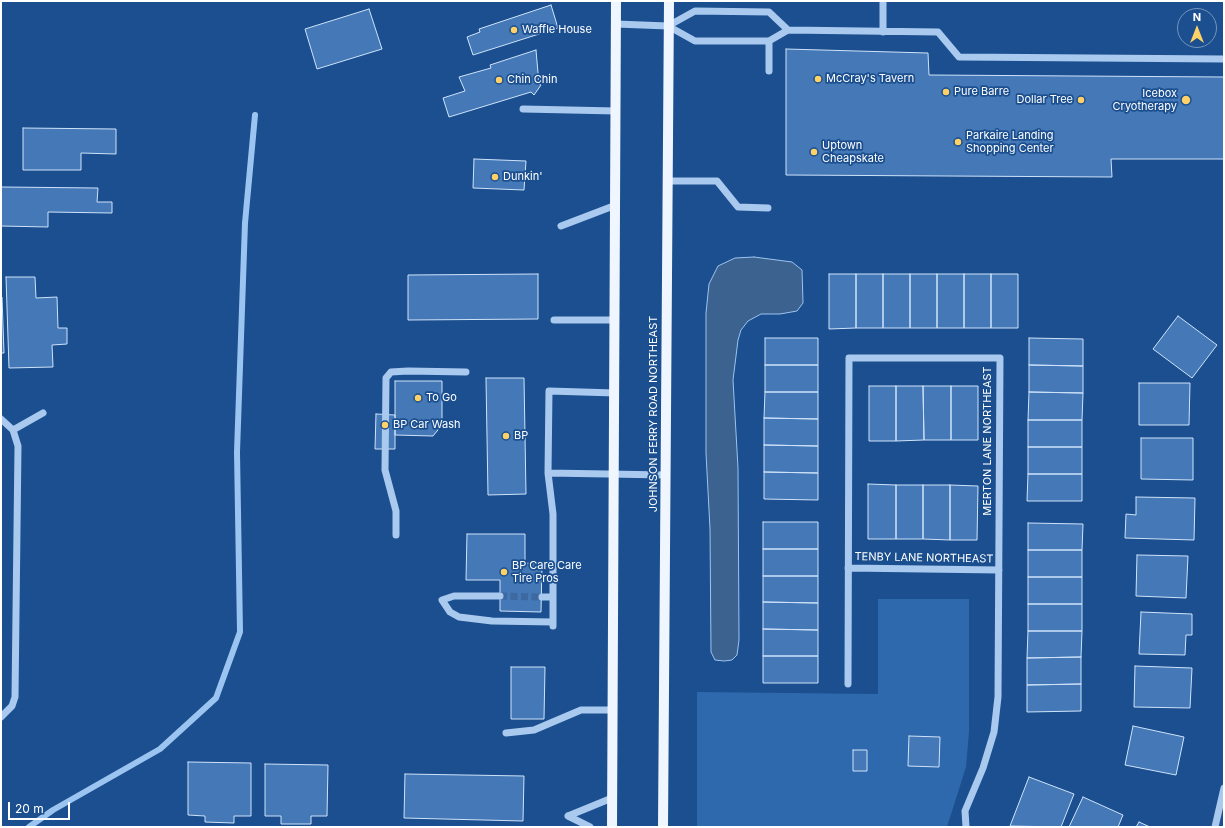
<!DOCTYPE html>
<style>
body{margin:0}
#map{position:relative;width:1225px;height:828px;overflow:hidden;background:#1b4f8f;font-family:Inter,sans-serif}
canvas{display:block}
.frame{position:absolute;inset:0;border:2px solid #fff;pointer-events:none}
.north{position:absolute;left:1177px;top:8px;width:40px;height:40px;box-sizing:border-box;background:#1b4f8f;border:1px solid #7695bc;border-radius:50%;rotate:0deg;font-size:11px;font-weight:700;line-height:16px;text-align:center;color:#fff}
.north::after{content:'';display:block;margin:auto;width:14px;height:18px;background:#ffd166;clip-path:polygon(50% 0,100% 100%,50% 72%,0 100%)}
.scale{position:absolute;left:8px;top:802px;width:62px;height:18px;box-sizing:border-box;border:2px solid #fff;border-top:0;padding-left:5px;font-size:12px;line-height:14px;white-space:nowrap;color:#fff;-webkit-text-stroke:3px #1b4f8f;paint-order:stroke}
</style>
<div id="map">
<canvas width="1225" height="828"></canvas>
<div class="frame"></div>
<div class="north">N</div>
<div class="scale">20 m</div>
</div>
<script>
const g = document.querySelector('canvas').getContext('2d');
g.lineJoin = 'round';
function paint(path, color) {
  g.fillStyle = color;
  g.fill(path, 'evenodd');
}
function toPath(rows) {
  const path = new Path2D();
  for (const r of rows) {
    path.moveTo(r[0], r[1]);
    for (let i = 2; i < r.length; i += 2) path.lineTo(r[i], r[i + 1]);
  }
  return path;
}
function strokePath(path, color, width, dash) {
  g.strokeStyle = color;
  g.lineWidth = width;
  g.lineCap = dash ? 'butt' : 'round';
  g.setLineDash(dash || []);
  g.stroke(path);
}
function drawText(font, color, halo, rows, align = 'center') {
  g.font = font + ' Inter,sans-serif';
  g.lineWidth = 3.5;
  g.setLineDash([]);
  g.textBaseline = 'middle';
  g.strokeStyle = halo;
  g.fillStyle = color;
  for (const [text, x, y, turn = 0] of rows) {
    g.save();
    g.translate(x, y);
    g.rotate((+turn || 0) * Math.PI / 180);
    g.textAlign = isNaN(turn) ? turn : align;
    if (halo) g.strokeText(text, 0, 0);
    g.fillText(text, 0, 0);
    g.restore();
  }
}
const green = toPath([
 [878,599,969,599,969,732,966,767,947,827,697,827,697,692,878,694]
]);
const water = toPath([
 [754,257,792,262,802,270,803,303,797,311,780,314,761,314,748,321,741,330,738,340,733,380,738,468,739,640,737,655,732,660,724,661,715,660,711,652,710,529,706,453,706,313,709,284,718,266,735,258,754,257]
]);
const stream = toPath([
 [29,827,53,810,160,749,216,698,240,632,237,452,245,223,255,115]
]);
const building = toPath([
 [551,5,558,28,473,55,467,37,480,32,479,29,551,5],
 [369,9,382,49,317,69,305,29,369,9],
 [786,49,928,53,929,75,1224,77,1224,159,1111,159,1112,177,786,175,786,49],
 [536,50,539,84,541,85,534,95,531,92,449,117,443,98,465,91,459,77,491,68,490,65,536,50],
 [23,128,116,129,116,154,81,153,81,170,23,170,23,128],
 [474,159,526,161,524,190,473,188,474,159],
 [1,187,98,188,97,202,112,202,112,213,48,212,48,227,1,226,1,187],
 [538,274,538,319,408,320,408,275,538,274],
 [829,274,856,274,856,328,829,329,829,274],
 [856,274,883,274,883,328,856,328,856,274],
 [883,274,910,274,910,328,883,328,883,274],
 [910,274,937,274,937,328,910,328,910,274],
 [937,274,964,274,964,328,937,328,937,274],
 [964,274,991,274,991,328,964,328,964,274],
 [991,274,1018,274,1018,328,991,328,991,274],
 [6,277,35,277,36,298,57,297,58,328,67,328,67,344,52,345,53,367,9,368,6,277],
 [1,297,2,297,4,353,1,353,1,297],
 [1178,316,1217,345,1192,378,1153,349,1178,316],
 [765,338,818,338,818,365,765,365,765,338],
 [1029,338,1083,339,1083,366,1029,365,1029,338],
 [765,365,818,365,818,392,765,392,765,365],
 [1029,365,1083,366,1083,393,1029,392,1029,365],
 [486,378,524,378,526,494,488,495,486,378],
 [395,381,442,381,442,425,433,436,395,435,395,381],
 [1139,383,1190,383,1189,425,1139,425,1139,383],
 [869,386,896,386,896,441,869,441,869,386],
 [896,386,923,386,924,440,896,441,896,386],
 [923,386,951,386,951,440,924,440,923,386],
 [951,386,978,386,978,440,951,440,951,386],
 [765,392,818,392,818,419,764,418,765,392],
 [1029,392,1083,393,1082,420,1028,420,1029,392],
 [376,414,395,415,395,449,375,449,376,414],
 [764,418,818,419,818,446,764,445,764,418],
 [1028,420,1082,420,1082,447,1028,447,1028,420],
 [1141,438,1193,438,1193,480,1141,479,1141,438],
 [764,445,818,446,818,473,764,472,764,445],
 [1028,447,1082,447,1082,474,1028,474,1028,447],
 [764,472,818,473,818,500,764,499,764,472],
 [1028,474,1082,474,1082,501,1027,501,1028,474],
 [868,484,896,485,896,539,868,539,868,484],
 [896,485,923,485,923,539,896,539,896,485],
 [923,485,950,485,950,540,923,539,923,485],
 [950,485,978,486,977,540,950,540,950,485],
 [1136,497,1195,498,1194,540,1125,538,1126,514,1136,515,1136,497],
 [763,522,818,522,818,549,763,549,763,522],
 [1028,523,1083,524,1082,550,1028,550,1028,523],
 [467,534,525,534,525,563,542,564,541,612,500,611,500,580,466,580,467,534],
 [763,549,818,549,818,576,763,576,763,549],
 [1028,550,1082,550,1082,577,1028,577,1028,550],
 [1137,555,1188,556,1186,598,1136,596,1137,555],
 [763,576,818,576,818,603,763,602,763,576],
 [1028,577,1082,577,1082,604,1028,604,1028,577],
 [763,602,818,603,818,630,763,629,763,602],
 [1028,604,1082,604,1082,631,1028,631,1028,604],
 [1141,612,1192,614,1192,635,1186,635,1185,655,1139,654,1141,612],
 [763,629,818,630,818,656,763,656,763,629],
 [1028,631,1082,631,1081,657,1027,658,1028,631],
 [763,656,818,656,818,683,763,683,763,656],
 [1081,657,1081,684,1027,685,1027,658,1081,657],
 [1135,666,1192,668,1190,708,1134,707,1135,666],
 [511,667,545,667,544,719,511,719,511,667],
 [1081,684,1081,711,1027,712,1027,685,1081,684],
 [1133,726,1184,737,1176,775,1125,765,1133,726],
 [909,736,940,737,939,767,908,766,909,736],
 [853,750,867,750,867,771,853,771,853,750],
 [188,762,251,763,251,816,234,816,234,823,205,822,205,816,188,815,188,762],
 [265,764,328,765,327,816,311,816,311,824,281,824,281,816,265,816,265,764],
 [405,774,524,776,523,821,404,818,405,774],
 [1029,777,1074,794,1061,827,1010,826,1029,777],
 [1083,797,1123,815,1118,827,1069,827,1083,797],
 [1139,822,1150,827,1136,827,1139,822]
]);
const minorTunnel = toPath([
 [500,596,542,597]
]);
const minor = toPath([
 [616,24,668,26,695,41,769,41,788,30,938,32,959,57,1224,59],
 [668,26,695,11,769,12,788,30],
 [883,32,883,1],
 [769,71,769,41],
 [523,109,616,111],
 [668,181,717,181,738,207,768,208],
 [561,226,616,205],
 [554,320,615,320],
 [1,419,13,430,18,446,15,697,12,706,1,717],
 [13,430,43,413],
 [548,473,549,391,615,393],
 [396,535,396,511,385,470,386,378,391,372,408,371,466,372],
 [848,568,999,570],
 [500,596,454,596,442,600,450,612,459,617,492,621,553,622],
 [542,597,553,597],
 [553,626,553,514,548,473,666,475],
 [848,684,849,358,1000,358,998,697,994,732,983,768,965,811,966,827],
 [506,733,534,730,581,710,613,710],
 [568,816,612,798],
 [568,816,590,827],
 [1215,827,1224,788]
]);
const major = toPath([
 [612,827,616,1],
 [663,827,669,1]
]);
const markers = [
 [514,30,4,"#ffd166"],
 [818,79,4,"#ffd166"],
 [499,80,4,"#ffd166"],
 [946,92,4,"#ffd166"],
 [1081,100,4,"#ffd166"],
 [1186,100,5,"#ffd166"],
 [958,142,4,"#ffd166"],
 [814,152,4,"#ffd166"],
 [495,177,4,"#ffd166"],
 [418,398,4,"#ffd166"],
 [385,425,4,"#ffd166"],
 [506,436,4,"#ffd166"],
 [504,572,4,"#ffd166"]
];
const poiNames = [
 ["Waffle House",522,30],
 ["McCray's Tavern",826,79],
 ["Chin Chin",507,80],
 ["Pure Barre",954,92],
 ["Icebox",1177,94,"right"],
 ["Cryotherapy",1177,107,"right"],
 ["Dollar Tree",1073,100,"right"],
 ["Parkaire Landing",966,136],
 ["Shopping Center",966,149],
 ["Uptown",822,146],
 ["Cheapskate",822,159],
 ["Dunkin'",503,177],
 ["To Go",426,398],
 ["BP Car Wash",393,425],
 ["BP",514,436],
 ["BP Care Care",512,566],
 ["Tire Pros",512,579]
];
const streetNames = [
 ["JOHNSON FERRY ROAD NORTHEAST",654,414,-90],
 ["MERTON LANE NORTHEAST",988,441,-90],
 ["TENBY LANE NORTHEAST",924,558,1]
];
paint(green, '#2e69ad');
paint(water, '#3c6290');
strokePath(water, '#9cc4f0', 1);
strokePath(stream, '#9cc4f0', 6);
paint(building, '#4478b7');
strokePath(building, '#cfe3fa', 1);
strokePath(minorTunnel, '#3d69a0', 7, [7, 3.5]);
strokePath(minor, '#a9c9ee', 7);
strokePath(major, '#f0f6ff', 10);
for (const [x, y, r, color] of markers) {
  const dot = new Path2D();
  dot.arc(x, y, r, 0, 2 * Math.PI);
  g.fillStyle = color;
  g.fill(dot);
  strokePath(dot, '#1b4f8f', 1.5);
}
drawText('11px', '#fff', '#1b4f8f', poiNames, 'left');
drawText('11px', '#fff', '#1b4f8f', streetNames);
</script>
